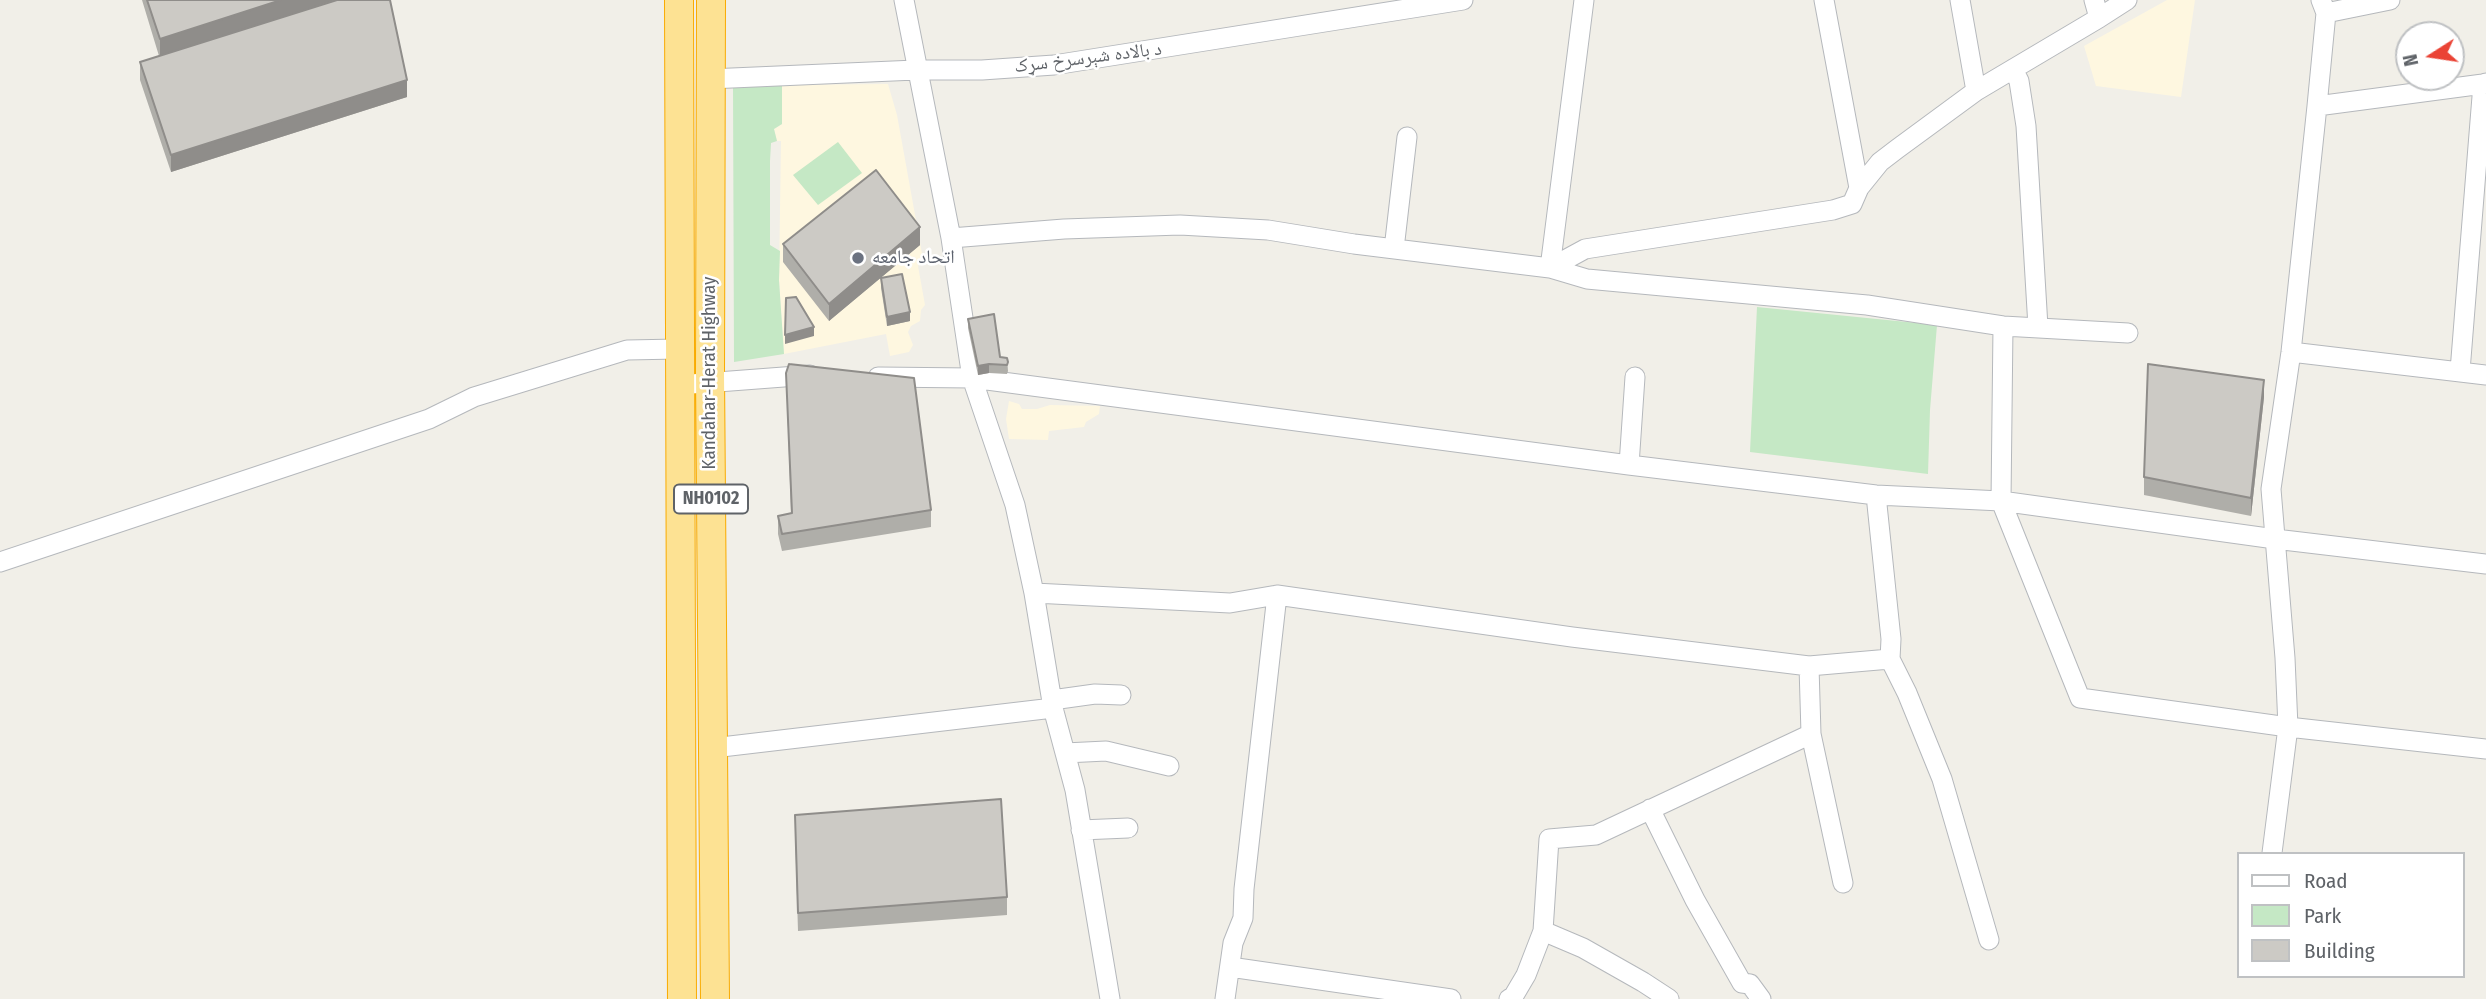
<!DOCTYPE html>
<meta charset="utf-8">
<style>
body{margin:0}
#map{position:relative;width:2486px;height:999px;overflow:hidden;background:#f1efe8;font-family:"Fira Sans Condensed",sans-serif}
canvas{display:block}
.legend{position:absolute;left:2237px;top:852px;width:228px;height:126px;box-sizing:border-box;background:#fff;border:2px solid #bfc1c3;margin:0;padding:9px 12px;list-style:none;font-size:21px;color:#5f6368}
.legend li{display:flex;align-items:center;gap:14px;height:35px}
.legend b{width:35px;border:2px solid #bfc1c3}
.north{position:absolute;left:2395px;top:21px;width:70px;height:70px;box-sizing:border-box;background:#fff;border:2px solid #bfc1c3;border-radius:50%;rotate:258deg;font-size:19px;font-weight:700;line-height:28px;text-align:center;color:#5f6368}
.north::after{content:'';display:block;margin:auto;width:24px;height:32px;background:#ea4335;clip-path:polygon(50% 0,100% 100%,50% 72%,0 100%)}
</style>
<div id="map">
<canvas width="2486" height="999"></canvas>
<ul class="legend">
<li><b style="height:9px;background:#fff"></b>Road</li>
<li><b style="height:19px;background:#c5e8c5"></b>Park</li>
<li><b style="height:19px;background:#cccac5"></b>Building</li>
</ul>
<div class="north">N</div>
</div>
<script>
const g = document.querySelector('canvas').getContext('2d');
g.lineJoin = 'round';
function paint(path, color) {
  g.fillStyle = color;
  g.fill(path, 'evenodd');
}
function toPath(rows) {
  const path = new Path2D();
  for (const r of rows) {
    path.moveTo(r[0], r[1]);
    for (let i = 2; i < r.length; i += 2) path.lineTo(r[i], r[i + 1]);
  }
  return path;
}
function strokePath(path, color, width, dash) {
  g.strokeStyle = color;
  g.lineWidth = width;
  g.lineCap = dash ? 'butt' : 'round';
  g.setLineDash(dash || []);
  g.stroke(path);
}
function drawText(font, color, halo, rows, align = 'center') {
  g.font = font + ' "Fira Sans Condensed","Noto Naskh Arabic",sans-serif';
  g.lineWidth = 5;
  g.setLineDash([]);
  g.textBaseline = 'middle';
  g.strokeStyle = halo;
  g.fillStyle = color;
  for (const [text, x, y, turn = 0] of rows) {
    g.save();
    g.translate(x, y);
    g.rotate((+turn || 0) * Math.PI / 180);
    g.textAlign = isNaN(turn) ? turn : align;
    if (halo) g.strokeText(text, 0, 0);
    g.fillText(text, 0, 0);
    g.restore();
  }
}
const commercial = toPath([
 [2167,0,2195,0,2181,97,2096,86,2084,46],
 [888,84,897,115,923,259,918,266,925,305,921,310,920,321,911,326,908,332,913,345,909,352,890,356,886,334,784,354,779,280,781,141,777,141,774,129,782,124,782,85],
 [1009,401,1019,404,1022,409,1037,409,1050,405,1100,406,1099,414,1086,422,1084,427,1049,431,1048,440,1009,439,1006,419]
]);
const green = toPath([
 [782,85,782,124,774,129,777,141,771,143,770,161,770,245,780,251,779,280,784,354,734,362,733,86],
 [838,142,862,173,818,205,793,175],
 [1757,307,1937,325,1930,410,1928,474,1750,452]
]);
const minor = toPath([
 [904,0,951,238,972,378,1015,505,1034,593,1053,708,1075,790,1110,999],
 [1824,0,1859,188],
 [1960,0,1976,91],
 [2094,0,2099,18,2127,0],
 [2326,13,2390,0],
 [2013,69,2019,81,2026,126,2038,327],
 [709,79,916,70,982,70,1054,65,1463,0],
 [2317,106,2483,84],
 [951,238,1064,229,1180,225,1268,230,1354,244,1550,268,1587,279,1867,305,2003,326,2128,333],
 [1394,249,1407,137],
 [1550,268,1585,249,1833,210,1852,204,1859,188,1880,162,1897,149,1976,91,2099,18],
 [1550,268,1584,0],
 [2003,326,2001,501,2080,698,2288,727,2486,749],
 [2291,352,2486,375],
 [2460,371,2483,84,2486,83],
 [878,377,972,378,1629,465,1876,495,2001,501,2275,539,2486,564],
 [678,385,810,375],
 [1629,465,1635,377],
 [1876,495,1891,639,1890,659,1907,693,1942,779,1989,940],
 [0,562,429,419,474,397,627,350,678,349],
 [1034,593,1230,603,1277,595,1572,637,1809,666,1890,659],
 [1809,666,1811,734,1843,883],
 [1052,700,1095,694,1121,695],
 [713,748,1053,708],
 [1065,753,1106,751,1169,766],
 [1650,809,1695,900,1742,983,1750,984,1761,999],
 [1081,830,1128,828],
 [2272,853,2288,727,2285,658,2271,489,2291,352,2317,106,2326,13,2321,0],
 [1543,931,1583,948,1643,982,1669,999],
 [1230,967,1451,999],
 [1225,999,1233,943,1243,918,1244,889,1277,595],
 [1509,999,1513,997,1526,975,1543,931,1549,839,1596,835,1811,734]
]);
const highway = toPath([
 [679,0,682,999],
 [711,0,710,373,715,999]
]);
const wall = toPath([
 [142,0,335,0,407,97,171,172,140,80,140,62,159,56],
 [783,244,920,245,829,321,783,262],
 [881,278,910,321,887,326,881,288],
 [968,319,1000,357,1007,358,1008,371,1007,374,989,373,978,375,968,328],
 [786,373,931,510,931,527,782,551,778,534,778,516,791,513],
 [2264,397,2251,516,2144,495,2144,477],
 [795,832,1007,897,1007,915,798,931]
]);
const shadedWall = toPath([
 [281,0,335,0,160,57,160,39],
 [407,80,407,97,171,172,171,155],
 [920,227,920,245,829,321,829,304],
 [910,312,910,321,887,326,887,317],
 [814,327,814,336,785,344,785,335],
 [989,364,989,373,978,375,978,366],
 [2264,380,2264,397,2251,516,2251,498]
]);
const building = toPath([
 [147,0,281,0,160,39,147,0],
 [337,0,390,0,407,80,171,155,140,62,337,0],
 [876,170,920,227,829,304,783,244,876,170],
 [902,274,910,312,887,317,881,278,902,274],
 [796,297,814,327,785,335,786,298,796,297],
 [994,314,1000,357,1007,358,1008,362,1007,365,989,364,978,366,968,319,994,314],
 [789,364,914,378,931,510,782,534,778,516,792,513,786,373,789,364],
 [2148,364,2264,380,2251,498,2144,477,2148,364],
 [1001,799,1007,897,798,913,795,815,1001,799]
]);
const markers = [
 [858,258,7,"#6b7280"]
];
const shields = [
 [711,499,74]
];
const shieldNames = [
 ["NH0102",711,499]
];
const streetNames = [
 ["د بالاده شېرسرخ سړک",1088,58,-7],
 ["Kandahar-Herat Highway",710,373,-90]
];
const worshipNames = [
 ["اتحاد جامعه",872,258]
];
paint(commercial, '#fef7e0');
paint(green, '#c5e8c5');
strokePath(minor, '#b5b8bc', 21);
strokePath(highway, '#f9ab00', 30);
strokePath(minor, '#fff', 19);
strokePath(highway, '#fde293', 28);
paint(wall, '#afaea9');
paint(shadedWall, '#8f8d8a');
paint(building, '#cccac5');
strokePath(building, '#8f8d8a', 2);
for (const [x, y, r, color] of markers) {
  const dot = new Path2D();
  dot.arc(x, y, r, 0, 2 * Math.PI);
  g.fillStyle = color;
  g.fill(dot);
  strokePath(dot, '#fff', 2.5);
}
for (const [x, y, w] of shields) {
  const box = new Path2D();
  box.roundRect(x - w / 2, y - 14.5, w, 29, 5);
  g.fillStyle = '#fff';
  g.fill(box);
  strokePath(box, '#5f6368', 2);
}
drawText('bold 18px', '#5f6368', null, shieldNames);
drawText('19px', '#5f6368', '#fff', streetNames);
drawText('19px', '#5b616d', '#fff', worshipNames, 'left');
</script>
